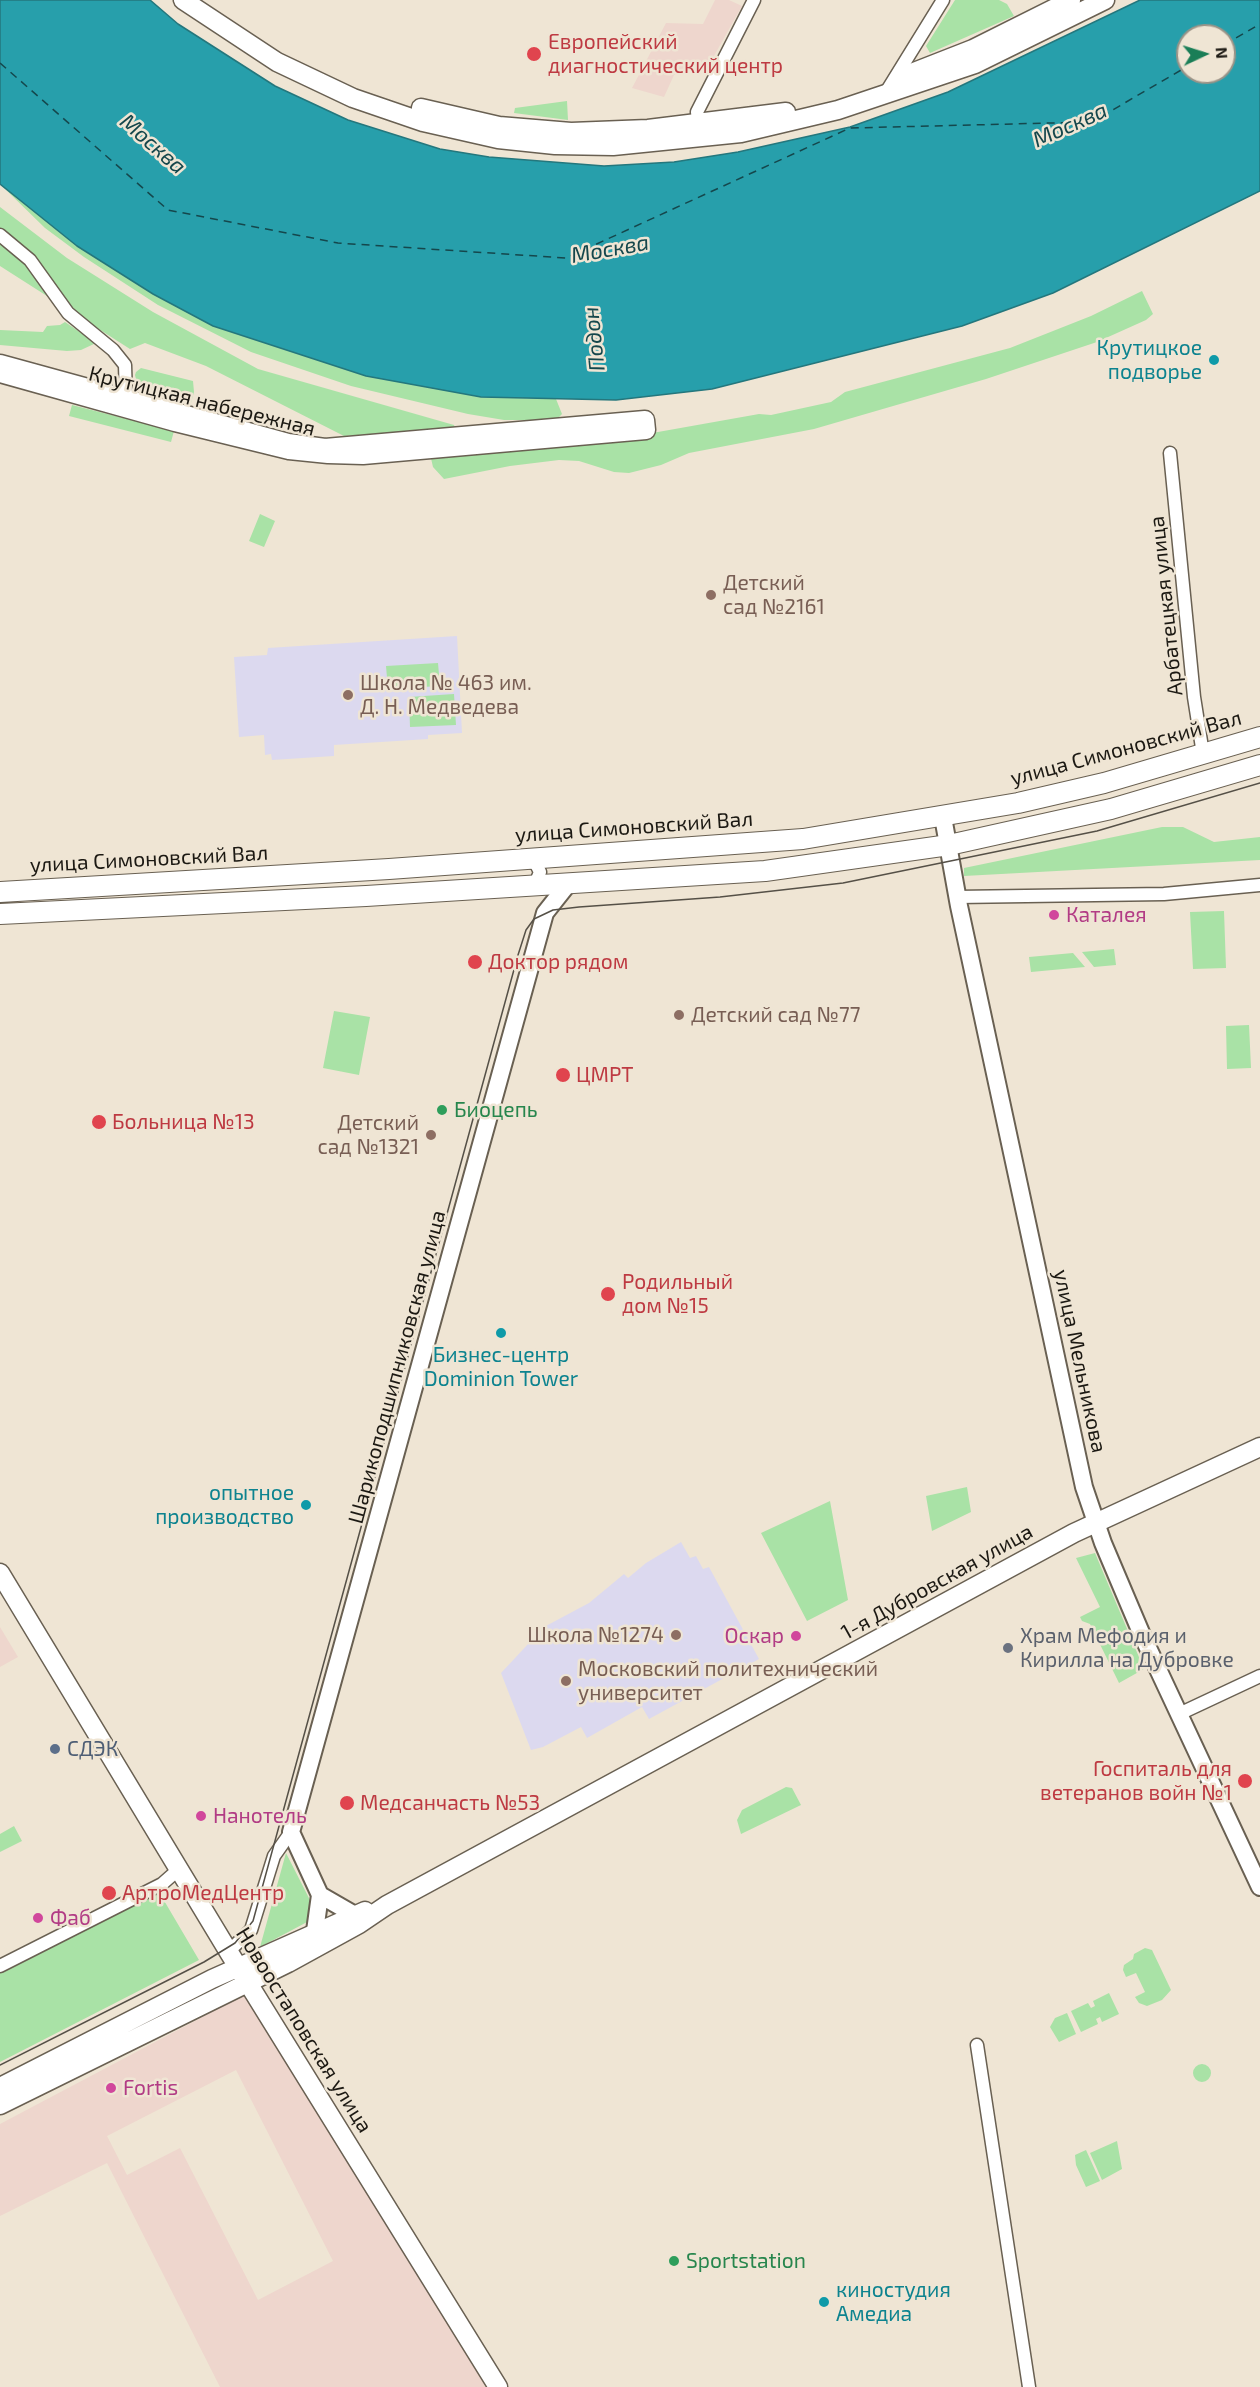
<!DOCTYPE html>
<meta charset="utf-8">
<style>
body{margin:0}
#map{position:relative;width:1260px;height:2387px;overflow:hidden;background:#efe5d4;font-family:"Exo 2",sans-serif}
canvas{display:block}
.north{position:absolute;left:1176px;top:24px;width:60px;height:60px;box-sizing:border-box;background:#efe5d4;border:2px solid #9b9387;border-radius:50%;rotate:86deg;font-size:16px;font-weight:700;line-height:24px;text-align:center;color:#1c1913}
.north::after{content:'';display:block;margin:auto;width:21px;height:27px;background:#1a7e57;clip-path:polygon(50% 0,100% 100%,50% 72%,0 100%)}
</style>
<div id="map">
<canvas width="1260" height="2387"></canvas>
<div class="north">N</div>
</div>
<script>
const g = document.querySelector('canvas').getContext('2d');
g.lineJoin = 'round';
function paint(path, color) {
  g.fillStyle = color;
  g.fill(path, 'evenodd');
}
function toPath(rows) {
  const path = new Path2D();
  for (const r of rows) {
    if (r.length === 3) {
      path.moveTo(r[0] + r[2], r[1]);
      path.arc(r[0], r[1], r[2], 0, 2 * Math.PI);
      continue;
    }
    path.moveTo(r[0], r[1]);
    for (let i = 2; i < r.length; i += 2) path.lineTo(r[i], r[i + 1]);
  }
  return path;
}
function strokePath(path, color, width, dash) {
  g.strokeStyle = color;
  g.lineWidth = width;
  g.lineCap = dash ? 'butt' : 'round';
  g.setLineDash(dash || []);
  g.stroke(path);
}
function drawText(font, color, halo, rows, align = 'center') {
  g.font = font + ' "Exo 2",sans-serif';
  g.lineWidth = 5;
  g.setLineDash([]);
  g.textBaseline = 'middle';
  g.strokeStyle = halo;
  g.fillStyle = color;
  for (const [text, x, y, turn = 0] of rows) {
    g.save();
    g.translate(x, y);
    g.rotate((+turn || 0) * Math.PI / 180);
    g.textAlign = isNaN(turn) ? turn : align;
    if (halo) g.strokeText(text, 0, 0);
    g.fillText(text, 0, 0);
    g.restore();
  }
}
const industrial = toPath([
 [715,0,729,0,742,6,710,63,674,75,664,97,632,88,666,23,703,24],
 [0,1627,18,1657,0,1667],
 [246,1994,486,2387,220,2387,107,2163,0,2216,0,2124],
 [236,2070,333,2261,258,2300,180,2148,127,2175,107,2136]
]);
const education = toPath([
 [457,636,462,733,428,735,428,739,334,745,334,756,272,760,271,754,265,755,264,735,239,737,234,657,267,655,268,648],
 [681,1542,690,1558,696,1556,703,1569,709,1567,759,1659,649,1719,642,1707,587,1738,581,1727,543,1747,531,1750,501,1673,544,1627,589,1603,624,1574,628,1578,646,1563]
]);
const green = toPath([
 [955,0,999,0,1007,4,1014,16,930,53,926,46],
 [567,101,568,120,514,113,515,108],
 [0,184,77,246,153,294,213,326,366,376,481,397,556,399,562,414,556,420,504,420,468,414,351,386,251,352,158,305,84,257,45,228],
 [0,207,67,258,153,312,258,369,454,425,455,428,344,436,206,366,145,343,130,349,0,266],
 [1142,291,1153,314,1146,320,1097,342,986,379,814,429,689,453,661,465,629,473,614,472,579,461,559,460,510,466,444,479,433,467,430,454,658,432,759,414,771,415,831,402,845,392,1010,348,1091,316],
 [65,322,96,343,81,350,67,351,0,345,0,330,43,332,47,326,60,325],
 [141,368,193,381,194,392,189,410,148,398,139,392,135,375,136,372],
 [72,405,174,431,171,442,69,416],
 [260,514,275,521,264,547,249,541],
 [438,663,440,686,388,689,386,666],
 [454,694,456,725,410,727,409,697],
 [1162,827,1183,827,1214,842,1260,837,1260,860,964,876,964,868],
 [1224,911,1226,968,1193,969,1190,912],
 [1114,949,1116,965,1094,967,1082,952],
 [1073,953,1085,967,1031,972,1029,957],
 [334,1011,370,1017,359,1075,323,1068],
 [1249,1025,1251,1068,1227,1069,1226,1026],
 [967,1487,971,1512,932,1531,926,1496],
 [830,1501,848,1600,807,1621,761,1533],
 [1095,1553,1144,1669,1119,1683,1090,1624,1082,1621,1080,1617,1100,1607,1076,1558],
 [786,1787,792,1788,801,1805,741,1834,737,1820,742,1810],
 [14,1826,22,1841,0,1852,0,1834],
 [286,1853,312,1904,309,1921,260,1947],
 [159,1892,199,1960,0,2062,0,1971],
 [1145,1948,1152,1950,1171,1990,1162,2000,1147,2006,1139,2003,1135,1997,1145,1992,1136,1973,1126,1977,1123,1970,1124,1965,1133,1959,1134,1954],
 [1109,1993,1119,2014,1102,2022,1100,2017,1096,2019,1098,2024,1081,2032,1071,2011,1088,2003,1091,2008,1095,2006,1093,2001],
 [1067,2013,1076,2034,1059,2042,1050,2027,1055,2018],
 [1202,2073,9],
 [1117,2141,1122,2169,1102,2180,1090,2153],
 [1086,2150,1100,2181,1086,2187,1076,2165,1075,2155]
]);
const water = toPath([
 [0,0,150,0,178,24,275,86,348,120,440,149,489,157,604,166,674,162,738,152,850,127,948,92,1140,0,1260,0,1260,191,1053,293,962,326,712,389,616,400,481,397,366,376,213,326,153,294,77,246,0,184,0,0],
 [1188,36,1224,36,1224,72,1188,72,1188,36]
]);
const ferry = toPath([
 [1224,45,1260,24],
 [0,63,168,210,338,243,566,258,850,128,1092,122,1188,66]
]);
const minor = toPath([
 [885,94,943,0],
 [699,130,697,112,754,0],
 [0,235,30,260,68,313,113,350,125,365,126,397],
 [1170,453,1194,697,1203,754],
 [526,860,536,864,540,872,536,882,527,885],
 [957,897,1164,894,1260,885],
 [1179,1714,1260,1676],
 [229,1951,251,1930,274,1856,291,1832],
 [0,1966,162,1884,179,1869],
 [977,2045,1029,2387]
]);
const tertiary = toPath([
 [943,817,959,906,1084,1487,1103,1543,1142,1635,1260,1887],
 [320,1895,353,1914],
 [315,1931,320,1895,291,1832,545,913,568,884]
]);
const secondary = toPath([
 [183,0,277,62,353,98,423,122,498,139,555,145,613,146,741,133,838,110,975,64,1105,0],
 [904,76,973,49,1071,0],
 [421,108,499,126,571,132,648,129,786,112],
 [0,364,288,443,325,448,645,420,646,430,363,455,328,454,289,450,175,422,0,373],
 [0,1573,230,1954,498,2387],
 [0,2087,212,1979,365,1911],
 [0,2105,288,1963,359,1924,387,1905,1074,1533,1260,1447]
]);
const primary = toPath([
 [0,892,389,869,803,839,1018,803,1104,783,1260,737],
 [0,914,366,896,765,871,949,845,1111,809,1260,765]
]);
const tram = toPath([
 [0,2065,204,1962,235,1943,253,1921,518,955,526,930,534,919,553,910,579,907,720,897,843,883,1097,831,1260,783]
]);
const markers = [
 [534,54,8,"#e0444e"],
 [1214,360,6,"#0f9aa8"],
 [711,595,6,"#8d6e63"],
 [348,695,6,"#8d6e63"],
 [1054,915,6,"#d1479c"],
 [475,962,8,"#e0444e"],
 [679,1015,6,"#8d6e63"],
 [563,1075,8,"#e0444e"],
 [442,1110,6,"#2e9e5b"],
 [99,1122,8,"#e0444e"],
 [431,1135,6,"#8d6e63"],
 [608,1294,8,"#e0444e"],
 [501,1333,6,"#0f9aa8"],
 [306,1505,6,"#0f9aa8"],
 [676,1635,6,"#8d6e63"],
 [796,1636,6,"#d1479c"],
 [1008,1648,6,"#6b7280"],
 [566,1681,6,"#8d6e63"],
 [55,1749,6,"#5c6f8a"],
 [1245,1781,8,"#e0444e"],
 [347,1803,8,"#e0444e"],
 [201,1816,6,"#d1479c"],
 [109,1893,8,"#e0444e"],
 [38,1918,6,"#d1479c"],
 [111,2088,6,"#d1479c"],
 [674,2261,6,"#2e9e5b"],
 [824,2302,6,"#0f9aa8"]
];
const healthNames = [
 ["Европейский",548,42],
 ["диагностический центр",548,66],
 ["Доктор рядом",488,962],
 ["ЦМРТ",576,1075],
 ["Больница №13",112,1122],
 ["Родильный",622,1282],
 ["дом №15",622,1306],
 ["Госпиталь для",1232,1769,"right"],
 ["ветеранов войн №1",1232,1793,"right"],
 ["Медсанчасть №53",360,1803],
 ["АртроМедЦентр",122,1893]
];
const cultureNames = [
 ["Крутицкое",1202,348],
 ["подворье",1202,372],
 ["Бизнес-центр",501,1355,"center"],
 ["Dominion Tower",501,1379,"center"],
 ["опытное",294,1493],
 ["производство",294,1517],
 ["киностудия",836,2290,"left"],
 ["Амедиа",836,2314,"left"]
];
const streetNames = [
 ["Крутицкая набережная",202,401,14],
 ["Арбатецкая улица",1166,606,-96],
 ["улица Симоновский Вал",1126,748,-15],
 ["улица Симоновский Вал",634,827,-4],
 ["улица Симоновский Вал",149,859,-3],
 ["улица Мельникова",1080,1361,78],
 ["Шарикоподшипниковская улица",397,1367,-75],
 ["1-я Дубровская улица",937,1582,-29],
 ["Новоостаповская улица",304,2030,58]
];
const educationNames = [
 ["Детский",723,583],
 ["сад №2161",723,607],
 ["Школа № 463 им.",360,683],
 ["Д. Н. Медведева",360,707],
 ["Детский сад №77",691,1015],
 ["Детский",419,1123,"right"],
 ["сад №1321",419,1147,"right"],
 ["Школа №1274",664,1635,"right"],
 ["Московский политехнический",578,1669],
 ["университет",578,1693]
];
const hotelNames = [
 ["Каталея",1066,915],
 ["Оскар",784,1636,"right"],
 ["Нанотель",213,1816],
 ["Фаб",50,1918],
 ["Fortis",123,2088]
];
const leisureNames = [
 ["Биоцепь",454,1110],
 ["Sportstation",686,2261]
];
const worshipNames = [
 ["Храм Мефодия и",1020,1636],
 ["Кирилла на Дубровке",1020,1660]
];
const serviceNames = [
 ["СДЭК",67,1749]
];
const waterNames = [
 ["Москва",1070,125,-24],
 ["Москва",153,144,41],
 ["Москва",610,249,-10],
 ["Подон",594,339,-96]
];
paint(industrial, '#eed6cd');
paint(education, '#dcd9ef');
paint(green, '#a9e2a6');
paint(water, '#279fab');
strokePath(water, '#24777d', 1.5);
strokePath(ferry, '#15474c', 1.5, [8, 6]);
strokePath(minor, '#696052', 15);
strokePath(tertiary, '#696052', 20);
strokePath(secondary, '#696052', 21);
strokePath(primary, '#696052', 22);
strokePath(minor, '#fff', 12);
strokePath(tertiary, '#fff', 16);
strokePath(secondary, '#fff', 18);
strokePath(primary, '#fff', 20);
strokePath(tram, '#555047', 1.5);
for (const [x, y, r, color] of markers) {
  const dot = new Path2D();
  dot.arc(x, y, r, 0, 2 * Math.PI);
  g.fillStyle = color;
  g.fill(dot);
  strokePath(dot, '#efe5d4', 2);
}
drawText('21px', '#be3a42', '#efe5d4', healthNames, 'left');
drawText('21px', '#0d838f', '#efe5d4', cultureNames, 'right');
drawText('21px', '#1c1913', '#efe5d4', streetNames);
drawText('21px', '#785e54', '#efe5d4', educationNames, 'left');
drawText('21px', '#b23c85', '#efe5d4', hotelNames, 'left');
drawText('21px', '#27864d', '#efe5d4', leisureNames, 'left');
drawText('21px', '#5b616d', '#efe5d4', worshipNames, 'left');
drawText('21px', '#4e5e75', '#efe5d4', serviceNames, 'left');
drawText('italic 22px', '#15474c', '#efe5d4', waterNames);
</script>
